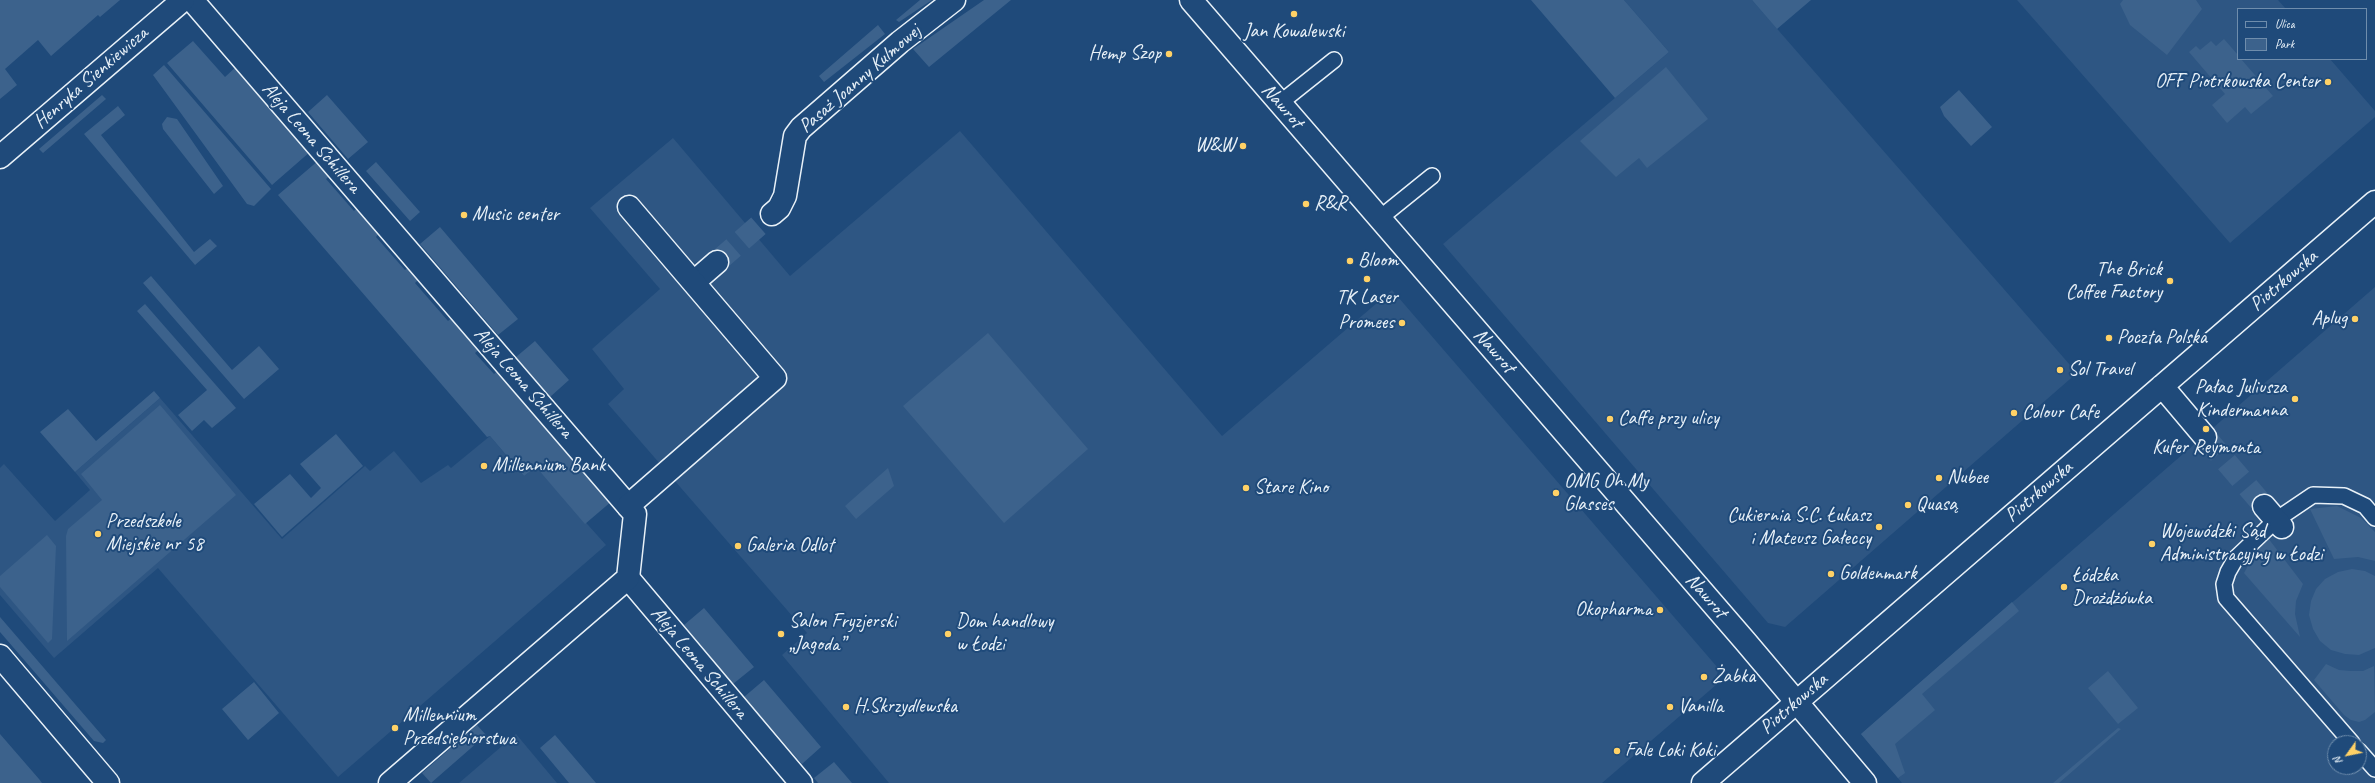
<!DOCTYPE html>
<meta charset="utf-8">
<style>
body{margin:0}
#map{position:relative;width:2375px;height:783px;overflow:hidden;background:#1f4a7a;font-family:Caveat,sans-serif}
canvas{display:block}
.legend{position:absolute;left:2237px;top:8px;width:130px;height:52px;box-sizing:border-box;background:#1f4a7a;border:1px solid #6f8dac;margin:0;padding:5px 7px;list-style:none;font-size:12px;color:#e8f1f8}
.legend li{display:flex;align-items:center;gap:8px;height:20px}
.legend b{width:20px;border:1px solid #6f8dac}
.north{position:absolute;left:2327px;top:735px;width:40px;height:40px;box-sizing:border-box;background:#1f4a7a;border:1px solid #6f8dac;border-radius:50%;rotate:237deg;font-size:11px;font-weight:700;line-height:16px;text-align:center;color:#e8f1f8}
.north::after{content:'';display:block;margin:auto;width:14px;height:18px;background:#ffd166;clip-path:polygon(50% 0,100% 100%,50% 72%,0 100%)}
</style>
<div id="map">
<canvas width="2375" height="783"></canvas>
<ul class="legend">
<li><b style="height:5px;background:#1f4a7a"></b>Ulica</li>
<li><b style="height:11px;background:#3c628c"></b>Park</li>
</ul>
<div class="north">N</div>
</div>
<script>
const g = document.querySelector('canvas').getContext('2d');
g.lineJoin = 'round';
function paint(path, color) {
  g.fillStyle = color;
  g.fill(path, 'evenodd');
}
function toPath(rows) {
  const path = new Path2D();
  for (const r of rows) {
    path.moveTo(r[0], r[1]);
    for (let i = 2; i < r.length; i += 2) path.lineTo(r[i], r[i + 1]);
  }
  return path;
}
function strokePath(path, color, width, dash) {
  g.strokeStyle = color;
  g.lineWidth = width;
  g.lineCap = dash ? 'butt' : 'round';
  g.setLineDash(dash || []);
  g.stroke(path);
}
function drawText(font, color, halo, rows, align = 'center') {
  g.font = font + ' Caveat,sans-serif';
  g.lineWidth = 4;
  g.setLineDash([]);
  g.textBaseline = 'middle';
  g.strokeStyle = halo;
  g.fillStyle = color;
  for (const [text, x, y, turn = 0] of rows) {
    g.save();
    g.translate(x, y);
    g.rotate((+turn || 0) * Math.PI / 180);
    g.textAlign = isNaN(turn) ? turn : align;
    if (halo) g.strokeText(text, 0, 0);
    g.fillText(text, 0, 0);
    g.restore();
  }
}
const built = toPath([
 [1624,0,1752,0,2077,373,1785,627,1768,623,1443,244,1669,52],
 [2017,0,2278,0,2286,9,2238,9,2238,59,2330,59,2375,111,2375,117,2230,243],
 [960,131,1222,436,1392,290,1718,668,1716,685,1602,783,889,783,782,655,807,633,608,404,624,389,592,349,660,289,590,208,673,138,790,276],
 [2375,287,2375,783,1902,783,1861,734],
 [2335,743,2359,743,2359,767,2335,767],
 [160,398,282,539,365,466,370,471,394,451,421,483,448,465,451,468,490,436,524,476,536,467,606,545,338,777,158,568,54,658,0,595,0,468,4,464,55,521,90,490,75,472],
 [516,734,557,783,459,783]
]);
const green = toPath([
 [0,0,120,0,100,17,98,15,51,56,38,40,5,69,17,85,0,99],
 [920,0,932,0,899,22,896,20],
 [984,0,1011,0,929,67,913,49],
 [1531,0,1624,0,1669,52,1615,98],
 [1752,0,1811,0,1777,29],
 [2123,0,2196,0,2202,9,2167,55,2130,25,2120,4],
 [878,25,885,34,824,82,819,76],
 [2224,39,2238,55,2238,59,2241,59,2273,96,2251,114,2245,107,2227,123,2212,105,2225,94,2189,52,2196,46,2200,50,2211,41,2216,46],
 [193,41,225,77,238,65,311,151,272,185,167,63],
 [164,65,271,189,254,206,247,204,153,75],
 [1666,67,1708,119,1647,168,1639,158,1616,177,1580,141],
 [1959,90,1992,127,1971,146,1944,116,1940,107],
 [102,95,106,99,43,153,39,149],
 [327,95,368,142,348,159,308,112],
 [118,106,125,115,101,135,194,252,210,239,217,246,195,265,84,134],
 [167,117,177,119,223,186,214,194,163,129,162,124],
 [319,160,332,174,326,179,354,211,358,207,380,232,376,237,405,270,410,266,420,278,415,283,448,321,453,317,480,349,475,353,494,374,499,370,612,501,585,524,536,467,524,476,490,436,487,437,278,195],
 [376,162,420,212,410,221,366,171],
 [440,227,518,319,498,335,420,244],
 [151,276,232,370,259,346,279,369,244,399,143,283],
 [145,304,236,408,212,428,204,420,192,431,178,415,207,390,137,311],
 [988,333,1088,449,1004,523,903,406],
 [535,341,569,380,550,397,516,357],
 [154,391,160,398,75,472,40,432,68,409,96,441],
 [160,405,236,495,67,641,66,536,68,529,102,500,81,474],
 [336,434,363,466,282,537,254,504,290,474,311,498,321,488,300,464],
 [888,468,894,486,856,519,845,506],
 [2337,506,2361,518,2375,532,2375,561,2358,557,2334,559,2310,509],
 [47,535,56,546,52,639,48,643,0,587,0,576],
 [2268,538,2303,584,2296,601,2295,614,2300,637,2244,573,2255,553],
 [2352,569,2365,571,2375,576,2375,648,2359,655,2345,654,2331,650,2320,641,2313,629,2309,615,2311,601,2316,589,2325,579,2338,572],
 [2012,602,2019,611,1922,694,1935,710,1895,744,1905,773,1898,778,1861,734],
 [704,608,754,667,733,684,684,625],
 [0,617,106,740,103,743,94,741,0,632],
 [2326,664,2339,670,2351,671,2363,671,2374,666,2375,712,2365,720,2359,722,2351,720,2344,715,2314,680],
 [2108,671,2138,708,2118,724,2088,688],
 [764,680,821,747,802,764,744,697],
 [254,682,279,713,248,740,222,709],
 [477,725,486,735,431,783,422,773],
 [2118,728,2121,729,2059,783,2053,783],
 [0,734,39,779,42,783,0,783],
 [555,735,596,783,569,783,540,748],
 [834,762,852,783,818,783,814,778]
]);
const pedestrianTunnel = toPath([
 [717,262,772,214],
 [2205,437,2264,506]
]);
const service = toPath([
 [1280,103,1334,60],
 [1380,218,1432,176],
 [2352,743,2226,598,2224,584,2228,572,2236,558,2276,520,2313,495,2344,496,2365,506,2375,518],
 [2359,751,2375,769]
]);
const pedestrian = toPath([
 [192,0,628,506],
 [772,214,779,208,785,196,795,136,801,128,900,42,954,0],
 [694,282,717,262],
 [2162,386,2205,437],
 [2264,506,2282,527],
 [628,578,801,783],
 [1703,783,2375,202]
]);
const minor = toPath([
 [0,656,108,783],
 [390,783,628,578,635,514,628,506,775,378,629,207]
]);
const tertiary = toPath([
 [1191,0,1745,641,1865,783],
 [0,157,183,0]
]);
const markers = [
 [1294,14,4,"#ffd166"],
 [1169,54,4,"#ffd166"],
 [2328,82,4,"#ffd166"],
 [1243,146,4,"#ffd166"],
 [1306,204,4,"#ffd166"],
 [464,215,4,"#ffd166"],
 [1350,261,4,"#ffd166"],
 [1367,279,4,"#ffd166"],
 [2170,281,4,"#ffd166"],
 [2355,319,4,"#ffd166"],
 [1402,323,4,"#ffd166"],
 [2109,338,4,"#ffd166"],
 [2060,370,4,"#ffd166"],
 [2295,399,4,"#ffd166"],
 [2014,413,4,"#ffd166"],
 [1610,419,4,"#ffd166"],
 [2206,429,4,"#ffd166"],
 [484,466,4,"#ffd166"],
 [1939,478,4,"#ffd166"],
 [1246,488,4,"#ffd166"],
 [1556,493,4,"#ffd166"],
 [1908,505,4,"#ffd166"],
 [1879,527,4,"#ffd166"],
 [98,534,4,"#ffd166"],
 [2152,544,4,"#ffd166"],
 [738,546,4,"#ffd166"],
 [1831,574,4,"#ffd166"],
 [2064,587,4,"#ffd166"],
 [1660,610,4,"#ffd166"],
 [781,634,4,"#ffd166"],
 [948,634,4,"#ffd166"],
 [1704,677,4,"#ffd166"],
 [846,707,4,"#ffd166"],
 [1670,707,4,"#ffd166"],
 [395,728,4,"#ffd166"],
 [1617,751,4,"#ffd166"]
];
const poiNames = [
 ["Jan Kowalewski",1294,32,"center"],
 ["Hemp Szop",1161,54,"right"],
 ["OFF Piotrkowska Center",2320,82,"right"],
 ["W&W",1235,146,"right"],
 ["R&R",1314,204],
 ["Music center",472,215],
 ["Bloom",1358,261],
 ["The Brick",2162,270,"right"],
 ["Coffee Factory",2162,293,"right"],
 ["TK Laser",1367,298,"center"],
 ["Aplug",2347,319,"right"],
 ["Promees",1394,323,"right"],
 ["Poczta Polska",2117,338],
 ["Sol Travel",2068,370],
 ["Pałac Juliusza",2287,388,"right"],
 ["Kindermanna",2287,411,"right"],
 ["Colour Cafe",2022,413],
 ["Caffe przy ulicy",1618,419],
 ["Kufer Reymonta",2206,448,"center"],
 ["Millennium Bank",492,466],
 ["Nubee",1947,478],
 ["OMG Oh My",1564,482],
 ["Glasses",1564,505],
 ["Stare Kino",1254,488],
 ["Quasą",1916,505],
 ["Cukiernia S.C. Łukasz",1871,516,"right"],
 ["i Mateusz Gałeccy",1871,539,"right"],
 ["Przedszkole",106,522],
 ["Miejskie nr 58",106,545],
 ["Wojewódzki Sąd",2160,532],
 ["Administracyjny w Łodzi",2160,555],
 ["Galeria Odlot",746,546],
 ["Goldenmark",1839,574],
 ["Łódzka",2072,576],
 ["Drożdżówka",2072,599],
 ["Okopharma",1652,610,"right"],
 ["Salon Fryzjerski",789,622],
 ["„Jagoda”",789,645],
 ["Dom handlowy",956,622],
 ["w Łodzi",956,645],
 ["Żabka",1712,677],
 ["H.Skrzydlewska",854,707],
 ["Vanilla",1678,707],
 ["Millennium",403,716],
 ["Przedsiębiorstwa",403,739],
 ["Fale Loki Koki",1625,751]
];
const streetNames = [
 ["Henryka Sienkiewicza",91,78,-41],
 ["Pasaż Joanny Kulmowej",860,79,-41],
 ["Nawrot",1282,106,49],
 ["Aleja Leona Schillera",311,138,49],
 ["Piotrkowska",2284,281,-41],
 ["Nawrot",1494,351,49],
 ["Aleja Leona Schillera",523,383,49],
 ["Piotrkowska",2039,492,-41],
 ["Nawrot",1706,596,49],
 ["Aleja Leona Schillera",699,663,50],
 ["Piotrkowska",1794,704,-41]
];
paint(built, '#2e5683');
paint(green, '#3c628c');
strokePath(pedestrianTunnel, '#3d638d', 22, [22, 11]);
strokePath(service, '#e8f1f8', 18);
strokePath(pedestrian, '#e8f1f8', 25);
strokePath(minor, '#e8f1f8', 25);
strokePath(tertiary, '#e8f1f8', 25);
strokePath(service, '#1f4a7a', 15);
strokePath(pedestrian, '#1f4a7a', 22);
strokePath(minor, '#1f4a7a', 22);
strokePath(tertiary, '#1f4a7a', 22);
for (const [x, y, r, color] of markers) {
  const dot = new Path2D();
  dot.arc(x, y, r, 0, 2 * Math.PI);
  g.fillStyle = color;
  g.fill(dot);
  strokePath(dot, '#1f4a7a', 1.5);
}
drawText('20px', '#e8f1f8', '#1f4a7a', poiNames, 'left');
drawText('20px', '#e8f1f8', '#1f4a7a', streetNames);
</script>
